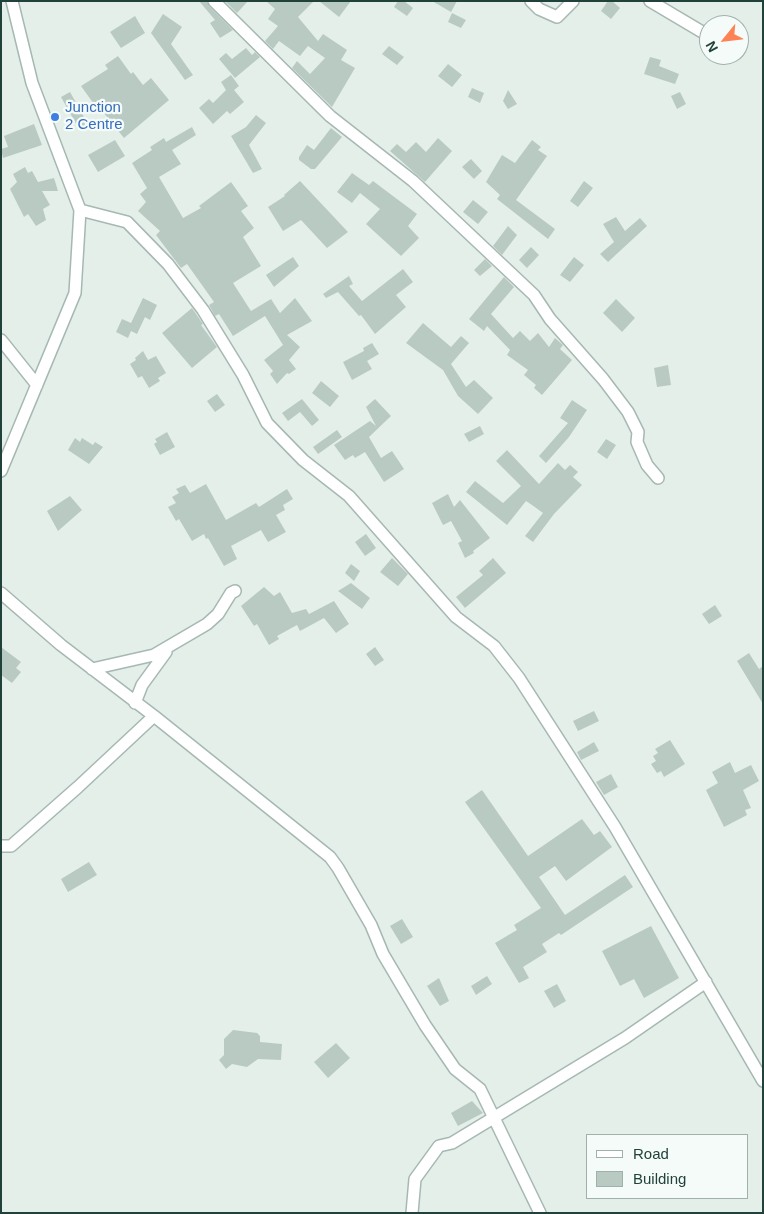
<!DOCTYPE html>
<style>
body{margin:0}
#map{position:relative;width:764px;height:1214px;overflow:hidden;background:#e4efea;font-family:Helvetica,sans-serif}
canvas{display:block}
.frame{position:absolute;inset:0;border:2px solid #21423a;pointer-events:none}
.legend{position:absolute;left:586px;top:1134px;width:162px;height:65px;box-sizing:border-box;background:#f5fbf8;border:1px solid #a0b1ac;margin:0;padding:6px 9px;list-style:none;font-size:15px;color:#21423a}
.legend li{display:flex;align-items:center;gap:10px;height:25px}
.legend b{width:25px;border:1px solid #a0b1ac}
.north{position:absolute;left:699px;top:15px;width:50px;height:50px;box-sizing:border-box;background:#f5fbf8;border:1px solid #a0b1ac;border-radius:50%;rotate:241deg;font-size:14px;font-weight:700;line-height:20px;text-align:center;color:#21423a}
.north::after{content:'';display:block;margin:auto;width:18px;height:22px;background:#fd8254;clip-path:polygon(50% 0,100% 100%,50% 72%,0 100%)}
</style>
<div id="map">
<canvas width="764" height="1214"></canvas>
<div class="frame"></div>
<ul class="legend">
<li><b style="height:6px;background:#fff"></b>Road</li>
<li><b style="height:14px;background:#b9cac3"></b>Building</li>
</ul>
<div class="north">N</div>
</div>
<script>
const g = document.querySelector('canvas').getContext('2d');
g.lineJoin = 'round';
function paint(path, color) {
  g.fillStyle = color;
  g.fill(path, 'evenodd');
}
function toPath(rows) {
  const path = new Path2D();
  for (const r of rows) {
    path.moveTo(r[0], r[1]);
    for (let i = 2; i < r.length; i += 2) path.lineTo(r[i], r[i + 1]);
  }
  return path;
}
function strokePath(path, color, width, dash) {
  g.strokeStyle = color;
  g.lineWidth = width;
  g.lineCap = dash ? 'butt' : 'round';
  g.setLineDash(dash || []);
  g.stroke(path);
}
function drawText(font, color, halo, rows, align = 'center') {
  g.font = font + ' Helvetica,sans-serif';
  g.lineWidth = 4.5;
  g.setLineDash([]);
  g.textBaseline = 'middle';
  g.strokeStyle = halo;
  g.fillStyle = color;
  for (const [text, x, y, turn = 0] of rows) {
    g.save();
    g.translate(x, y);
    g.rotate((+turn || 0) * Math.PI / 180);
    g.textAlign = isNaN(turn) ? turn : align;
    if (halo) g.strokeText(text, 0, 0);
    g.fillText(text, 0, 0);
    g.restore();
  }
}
const building = toPath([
 [199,1,207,1,209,6,233,30,220,38,210,23,215,20],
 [225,1,248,1,237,13],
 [266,1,314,1,298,17,318,41,323,34,347,50,341,60,355,68,332,107,292,68,297,61,310,74,325,58,308,46,300,56,279,41,273,49,265,41,278,26,268,19,275,9],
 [319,1,351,1,339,17],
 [398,1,404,1,413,8,407,16,394,7],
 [432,1,457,1,451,12],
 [608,1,612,1,620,8,611,19,601,11],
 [452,13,466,20,461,28,448,22],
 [163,14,182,27,171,44,193,75,185,80,151,33],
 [135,16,145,33,121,48,110,32],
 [389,46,404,57,397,65,382,54],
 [246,48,252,55,255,52,260,57,235,78,219,59,226,53,232,59],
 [118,56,131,74,133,72,143,85,151,78,169,100,124,138,103,112,101,114,81,86,108,69,105,65],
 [650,57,661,60,659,66,679,74,675,84,644,74],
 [448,64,462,75,452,87,438,76],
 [231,75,239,86,234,90,244,102,230,114,227,111,213,124,199,108,209,99,213,103,226,90,221,82],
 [472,88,484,93,480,103,468,97],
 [508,90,517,104,508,109,503,101],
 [70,92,88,124,79,129,61,97],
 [680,92,686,104,677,109,671,96],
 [256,115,266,123,249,145,262,169,253,173,231,136,246,127],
 [34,124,42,145,3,158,1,149,8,147,4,136],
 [192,127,196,135,172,150,181,164,159,177,183,218,201,208,199,206,231,182,248,206,241,211,254,228,243,237,261,266,233,283,251,311,271,299,280,313,295,298,312,321,287,335,300,347,289,360,296,369,289,374,287,373,277,384,270,374,273,371,264,360,283,345,265,316,233,336,219,314,215,316,209,305,214,302,187,264,181,268,156,235,160,231,138,211,146,202,140,194,147,188,132,163,152,150,150,147,164,138,166,142],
 [331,128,342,137,315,169,311,169,299,160,299,157,307,145,314,150],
 [438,138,452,151,425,182,390,151,397,144,406,152,416,142,426,152],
 [115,140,125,156,98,172,88,155],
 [532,140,541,147,538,150,547,156,516,200,555,229,548,239,497,199,500,195,486,182,502,155,515,163],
 [471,159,482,171,474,179,462,167],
 [25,167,28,173,32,171,38,182,54,178,58,191,42,191,50,205,43,209,46,220,36,226,28,214,24,217,10,189,17,182,13,174],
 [352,173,369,185,373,181,417,214,408,226,419,238,401,256,366,224,380,209,360,193,352,203,337,192],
 [300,181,348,232,327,248,301,220,283,231,268,207,285,196,284,195],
 [584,181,593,188,578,207,570,201],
 [473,200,488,212,478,224,463,212],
 [616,217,625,231,640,218,647,226,608,262,600,254,614,242,603,224],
 [508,226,517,235,502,255,493,246],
 [531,247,539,255,527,268,519,260],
 [293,257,299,266,274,287,266,275],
 [574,257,584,265,570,282,560,275],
 [485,259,492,266,480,276,474,270],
 [403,269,413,282,396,295,406,307,375,334,361,315,359,316,338,292,326,298,323,294,349,276,353,284,349,286,362,301],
 [504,277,514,287,491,314,513,338,520,331,530,341,538,333,549,347,555,338,563,345,560,349,572,360,542,395,534,388,536,385,524,375,528,370,507,355,510,350,487,326,484,331,469,319],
 [143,298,157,305,150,320,145,317,137,334,131,331,128,338,116,332,122,319,131,323],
 [616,299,635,318,622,332,603,313],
 [192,308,203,324,201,325,217,347,192,368,162,333],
 [423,323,451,347,461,336,469,343,451,364,466,387,474,380,493,398,478,414,458,396,443,370,406,343],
 [372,343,379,354,367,361,372,369,352,380,343,362,364,351,363,348],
 [143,351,148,360,156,356,166,373,158,378,160,381,149,388,142,376,138,378,130,364,136,360,135,358],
 [668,365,671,385,657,387,654,368],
 [321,381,339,396,330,407,312,393],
 [217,394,225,405,215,412,207,401],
 [302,399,319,420,312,426,300,412,288,421,282,413],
 [375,399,391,416,369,437,381,458,392,451,404,469,384,482,365,452,355,458,353,455,345,460,334,445,370,421,376,426,366,407],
 [572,400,587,410,569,437,546,463,539,456,568,423,560,418],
 [480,426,484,434,469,442,464,434],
 [337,430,342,437,318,454,313,447],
 [167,432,175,447,160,455,154,444,157,442,155,439],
 [75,438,80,442,82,438,93,445,95,442,103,447,89,464,68,450],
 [606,439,616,445,607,459,597,452],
 [507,450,539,484,558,463,565,470,570,465,578,472,573,477,582,485,554,514,533,542,525,536,543,513,532,505,526,501,507,525,466,492,475,481,503,503,521,486,496,461],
 [206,484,226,520,256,503,259,507,287,489,293,499,283,505,285,510,276,515,286,532,268,542,261,530,231,546,237,559,224,566,208,538,206,539,204,534,192,541,179,519,176,521,168,507,176,503,172,497,179,493,176,489,185,485,190,493],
 [448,494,454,507,460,500,490,538,473,551,474,553,465,558,458,543,462,541,451,521,443,525,432,503],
 [70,496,82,510,58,531,47,511],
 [366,534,376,548,365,556,355,542],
 [392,558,408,574,398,586,380,572],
 [493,558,506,573,465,608,456,597,483,575,479,571],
 [351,564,360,571,354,581,345,573],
 [351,583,370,598,362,609,338,591],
 [264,587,274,596,280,592,292,613,306,609,309,614,334,601,349,624,336,633,324,618,300,631,297,625,277,636,279,639,269,645,257,624,254,626,241,606],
 [715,605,722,616,709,624,702,614],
 [1,647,21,662,16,668,21,672,12,683,1,675],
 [375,647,384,660,375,666,366,654],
 [749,653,759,669,763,666,763,704,737,661],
 [594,711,599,721,578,731,573,721],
 [670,740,685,764,664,777,661,771,657,773,651,764,656,761,653,756,658,753,655,749],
 [594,742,599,751,581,760,577,752],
 [730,762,735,773,751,765,759,781,743,790,751,808,745,810,747,815,724,827,706,790,718,783,712,772],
 [611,774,618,787,604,795,596,782],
 [482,790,528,856,582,819,594,835,600,831,612,847,566,881,555,866,539,877,565,915,625,875,633,887,561,935,559,933,542,944,547,952,523,967,529,978,519,983,495,943,517,930,514,925,541,908,465,802],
 [89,862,97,875,68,892,61,879],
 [402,919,413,937,401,944,390,926],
 [651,926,679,978,644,998,634,979,620,986,602,951],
 [487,976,492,984,476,995,471,986],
 [439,978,449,1001,440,1006,427,986],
 [557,984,566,1001,554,1008,544,991],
 [233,1030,257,1033,260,1036,260,1042,282,1044,281,1060,258,1059,247,1067,232,1064,226,1069,219,1060,224,1055,224,1039],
 [336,1043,350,1058,328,1078,314,1062],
 [472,1101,483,1113,458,1126,451,1113]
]);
const minor = toPath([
 [214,1,330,116,413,181,534,295,550,319,603,379,628,412,638,432,637,442,647,465,658,478],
 [531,1,539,9,557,17,573,1],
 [650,1,709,36],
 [80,210,127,222,168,264,203,310,243,375,267,423,303,460,349,496,456,617,494,646,519,678,615,827,763,1081],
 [1,340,37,385],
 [1,471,75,293,80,210,32,83,12,1],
 [1,593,61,645,154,716,330,857,338,868,371,925,383,954,425,1025,455,1069,480,1089,540,1213],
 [92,669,154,655,207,624,218,614,231,593,235,591],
 [135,703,142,685,166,652],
 [1,846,11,846,78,787,154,716],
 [412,1213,415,1179,439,1146,452,1143,625,1038,706,982]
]);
const markers = [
 [55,117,5,"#3f7fe0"]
];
const shopNames = [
 ["Junction",65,108],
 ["2 Centre",65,125]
];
paint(building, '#b9cac3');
strokePath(minor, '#a6b8b2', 14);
strokePath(minor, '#fff', 11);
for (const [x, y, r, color] of markers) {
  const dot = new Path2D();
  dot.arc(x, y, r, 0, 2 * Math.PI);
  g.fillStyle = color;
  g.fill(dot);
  strokePath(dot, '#f5fbf8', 2);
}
drawText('15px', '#366cbe', '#f5fbf8', shopNames, 'left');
</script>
